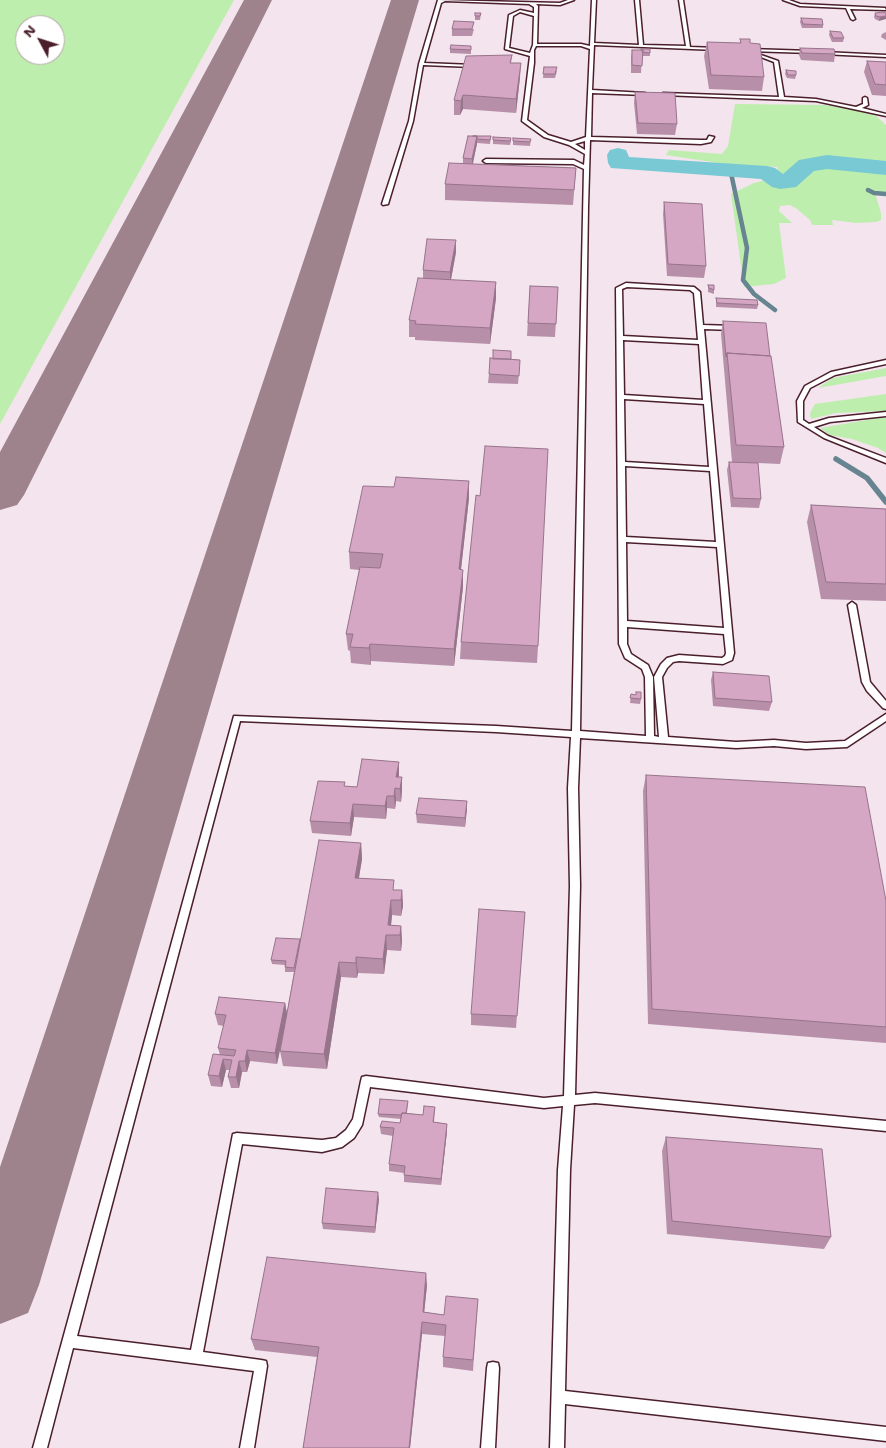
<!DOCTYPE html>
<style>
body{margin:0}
#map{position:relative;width:886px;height:1448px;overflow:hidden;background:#f3e4ee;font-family:"Shantell Sans",sans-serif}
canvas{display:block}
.north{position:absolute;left:15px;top:15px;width:50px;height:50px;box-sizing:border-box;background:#fff;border:1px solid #b7a5aa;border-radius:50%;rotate:310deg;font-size:14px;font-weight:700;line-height:20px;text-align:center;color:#4a1f2b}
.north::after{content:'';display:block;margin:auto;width:18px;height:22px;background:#4a1f2b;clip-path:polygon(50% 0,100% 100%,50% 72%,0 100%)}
</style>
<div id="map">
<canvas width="886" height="1448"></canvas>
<div class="north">N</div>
</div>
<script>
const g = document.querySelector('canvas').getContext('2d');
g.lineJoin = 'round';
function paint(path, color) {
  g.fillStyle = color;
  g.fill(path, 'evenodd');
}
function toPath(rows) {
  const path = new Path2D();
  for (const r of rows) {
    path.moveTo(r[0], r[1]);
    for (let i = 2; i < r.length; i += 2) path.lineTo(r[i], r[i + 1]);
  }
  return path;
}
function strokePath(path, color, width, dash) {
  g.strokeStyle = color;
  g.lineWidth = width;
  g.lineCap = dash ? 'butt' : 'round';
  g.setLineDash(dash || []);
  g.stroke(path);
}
const green = toPath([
 [0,0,234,0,0,424],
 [25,25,55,25,55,55,25,55],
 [735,104,825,105,858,111,876,116,886,125,886,193,875,193,881,213,881,220,876,222,857,223,832,220,833,225,812,225,810,220,797,209,790,205,780,206,779,211,792,223,779,223,786,278,774,284,744,287,731,194,754,183,780,176,777,167,725,164,666,155,669,150,722,154,728,146],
 [886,368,886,376,818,388,833,378],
 [886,394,886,411,836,413,811,419,810,413,815,404],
 [878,418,886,418,886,453,878,448,852,439,830,435,820,428]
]);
const streamFar2 = toPath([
 [731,172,731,174]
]);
const streamFar1 = toPath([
 [731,173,747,248,743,280,754,294,775,310],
 [868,190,874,193,886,194]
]);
const stream = toPath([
 [836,459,867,478,886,502]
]);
const river = toPath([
 [618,148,626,150,629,157,767,166,775,168,783,174,799,160,827,155,886,161,886,175,827,169,814,171,796,187,780,189,772,187,761,179,611,168,608,163,607,155,610,150,618,148]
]);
const taxiway = toPath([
 [244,0,272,0,24,495,17,505,0,510,0,452,244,0],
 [391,0,419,0,39,1285,28,1313,0,1324,0,1167,391,0]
]);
const service = toPath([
 [438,0,560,3,568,0,574,0,560,5,536,4,538,6,537,44,581,44,590,46,592,0,596,0,594,43,639,45,635,0,639,0,643,45,686,46,679,0,683,0,690,47,717,48,719,49,717,50,594,45,592,90,645,93,647,94,645,95,592,93,591,137,701,140,707,140,709,136,714,137,711,142,701,144,590,140,588,207,580,731,646,736,645,677,642,669,625,658,619,644,616,288,626,283,694,287,700,292,703,325,733,326,736,328,733,330,704,329,734,653,732,660,723,664,679,661,673,662,667,668,662,677,668,737,736,742,774,740,806,743,845,741,886,714,886,721,847,747,806,749,774,746,736,748,580,738,578,788,580,886,575,1095,595,1093,886,1121,886,1131,595,1103,574,1105,570,1170,565,1391,886,1427,886,1441,565,1404,564,1448,550,1448,558,1170,563,1106,544,1108,370,1087,362,1125,354,1138,342,1147,322,1152,242,1144,203,1352,261,1360,266,1361,267,1366,254,1448,240,1448,254,1371,73,1348,47,1448,33,1448,234,716,496,726,572,731,584,169,573,164,486,163,483,161,486,159,574,160,584,165,585,154,569,145,544,137,522,121,530,56,505,49,509,15,520,10,534,13,534,7,529,4,445,1,441,3,424,63,473,65,475,66,473,67,423,65,413,121,388,204,383,205,382,204,409,121,419,64,438,0],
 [520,12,534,16,533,45,530,53,509,48,513,16,520,12],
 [536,46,581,46,590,49,586,137,571,142,548,135,527,120,534,63,534,50,536,46],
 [585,141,585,150,575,144,585,141],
 [627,287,690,290,694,293,698,340,623,336,622,289,627,287],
 [623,340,699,344,703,400,624,395,623,340],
 [624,399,704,404,709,467,625,462,624,399],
 [625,466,710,471,716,542,626,537,625,466],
 [626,542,717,547,724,628,627,621,626,542],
 [627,627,724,634,726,653,725,656,722,658,679,655,667,658,661,664,654,677,659,737,654,736,653,677,648,665,631,654,627,644,627,627],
 [240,721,496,732,571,737,568,788,570,886,564,1096,544,1098,366,1076,362,1077,361,1081,353,1119,346,1130,336,1138,322,1140,237,1133,233,1134,191,1350,77,1336,240,721],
 [783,0,789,0,800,4,885,8,886,10,850,9,855,19,853,20,851,19,846,8,800,6,783,0],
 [750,49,811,51,813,52,811,53,748,51,750,49],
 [824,52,886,55,886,57,822,54,822,53,824,52],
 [761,55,778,61,784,97,816,99,856,107,863,104,863,98,865,97,867,98,868,105,862,108,886,114,886,116,816,101,663,95,661,94,663,93,779,97,774,62,761,57,761,55],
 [886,360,886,364,835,375,810,388,803,401,803,420,809,424,829,418,886,412,886,416,830,422,814,427,828,436,886,458,886,463,824,438,798,422,797,401,805,386,831,372,886,360],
 [852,602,856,605,870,682,886,701,886,709,883,708,867,691,862,682,848,605,852,602],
 [493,1362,498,1363,499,1368,495,1448,481,1448,487,1368,488,1363,493,1362]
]);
const wall = toPath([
 [475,13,481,13,480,20,475,20],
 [875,13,886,13,879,21,875,19,874,17],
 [801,18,823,25,823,28,802,28,800,22],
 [452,29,474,29,472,36,452,36],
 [830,31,844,38,843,42,832,42,829,35],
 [886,32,886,40,881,37,882,34],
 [740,39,750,43,764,77,762,91,709,89,704,56,707,42,740,43],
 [471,46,471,54,450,53,450,49],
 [800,48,835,54,834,62,801,60,799,55],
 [632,50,650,53,650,56,642,56,641,73,631,73,631,57],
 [512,55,511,63,520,77,516,113,463,109,460,115,454,115,454,100],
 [867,61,886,62,886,96,872,95,864,72],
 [544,67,557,71,555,78,543,78],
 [786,70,796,75,795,79,787,78,785,74],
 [635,92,677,124,675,135,637,134,634,103],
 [468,136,491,136,490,144,477,143,473,164,576,168,573,205,445,200,445,184,463,164,463,158],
 [493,137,511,138,511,141,510,145,493,144],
 [513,138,531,139,530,146,513,145],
 [664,202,706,266,704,278,667,276,663,214],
 [456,252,451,280,496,282,496,298,490,344,415,340,415,337,409,337,409,320,423,279,423,270],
 [708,285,714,290,714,294,708,292],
 [530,286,558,287,555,337,527,336],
 [716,298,758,305,757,309,716,307],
 [723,321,770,356,784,447,780,464,758,463,761,499,759,508,731,507,727,470,729,462,732,462,721,334],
 [511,359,520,360,518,384,488,383,489,374],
 [469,481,469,498,461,570,463,587,454,666,371,661,371,665,351,663,350,651,348,650,346,634,359,570,350,569,349,552,394,487],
 [811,505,886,509,886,601,821,599,807,522],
 [461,642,538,646,537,663,460,659],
 [713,672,772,702,769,711,713,706,711,680],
 [631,694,641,699,640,704,630,703],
 [399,774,399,777,402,777,402,790,401,802,396,801,395,809,387,808,386,819,354,817,351,836,312,833,310,821,345,786,357,787],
 [646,775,886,901,886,1043,648,1024,643,791],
 [467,801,465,827,417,823,416,814],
 [361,843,362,859,359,878,394,890,402,890,403,906,401,916,392,915,391,925,401,926,402,941,401,951,387,950,384,974,358,973,357,978,341,977,327,1069,283,1066,280,1051,282,1042,277,1064,250,1061,247,1072,242,1072,239,1088,231,1088,228,1077,230,1070,226,1070,222,1087,211,1086,208,1075,220,1055,218,1048,224,1026,218,1025,215,1014,285,1003,287,1013,294,972,285,972,285,965,272,964,271,960,300,939],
 [525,912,516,1028,471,1025,471,1014],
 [408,1101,407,1113,423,1115,435,1107,434,1122,447,1124,447,1131,441,1185,404,1182,404,1173,389,1171,389,1164,393,1136,381,1134,380,1127,400,1123,401,1119,379,1117,378,1114],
 [666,1137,831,1237,824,1249,667,1234,662,1151],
 [379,1199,375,1233,323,1229,322,1223],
 [427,1285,424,1312,444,1315,478,1299,473,1371,443,1367,443,1357,445,1336,422,1334,410,1448,303,1448,317,1357,255,1350,251,1339]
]);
const shadedWall = toPath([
 [886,16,886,19,879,21,880,17],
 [521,63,520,77,516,113,516,99],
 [463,95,463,109,460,115,461,101],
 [477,136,477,144,472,166,472,159],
 [456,240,456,252,450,284,450,272],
 [496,282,496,298,490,344,490,328],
 [469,481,469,498,459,586,459,569],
 [463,570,463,587,454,666,454,649],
 [370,644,371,661,371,665,369,648],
 [399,762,399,774,397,790,396,777],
 [402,777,402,790,401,802,400,789],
 [395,788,396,801,395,809,394,796],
 [387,796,387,808,386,819,385,806],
 [467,801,467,810,465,827,465,818],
 [353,804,354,817,351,836,350,823],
 [361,843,362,859,356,894,355,878],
 [402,890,403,906,401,916,401,900],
 [391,900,392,915,390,935,388,925],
 [401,926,402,941,401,951,400,935],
 [386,935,387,950,384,974,383,959],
 [356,957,358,973,357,978,356,963],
 [339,962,341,977,327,1069,324,1054],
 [285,1003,287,1014,277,1064,275,1053],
 [247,1050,250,1061,247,1072,245,1061],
 [223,1059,226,1070,222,1087,219,1076],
 [239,1061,242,1072,239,1088,236,1077],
 [447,1124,447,1131,441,1185,441,1179],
 [378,1192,379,1199,375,1233,375,1227],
 [426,1273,427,1285,423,1324,423,1312],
 [422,1322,422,1334,410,1448,409,1448]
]);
const building = toPath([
 [883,12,886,13,886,16,880,17,876,16,875,13,883,12],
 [475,13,481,13,480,16,475,16,475,13],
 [801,18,822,19,823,25,803,24,801,18],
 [454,21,474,22,472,29,452,29,454,21],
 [830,31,841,32,844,38,833,38,830,31],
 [740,39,750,39,750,43,760,44,764,77,711,75,707,42,741,43,740,39],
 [451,45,471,46,471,50,450,49,451,45],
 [800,48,834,49,835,54,802,53,800,48],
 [641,49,650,49,650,53,642,52,643,50,641,50,641,49],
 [632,50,643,50,642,66,632,65,632,50],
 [512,55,510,63,521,63,516,99,463,95,461,101,454,100,466,56,512,55],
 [867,61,886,62,886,85,875,84,867,61],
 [544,67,557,67,555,74,543,74,544,67],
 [786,70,796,71,796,75,788,75,786,70],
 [635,92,675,93,677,124,638,123,635,92],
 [468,136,477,136,472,159,463,158,468,136],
 [473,136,491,136,490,140,477,139,477,136,473,136],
 [493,137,511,138,510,141,493,140,493,137],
 [513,138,531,139,530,142,513,141,513,138],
 [449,163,576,168,574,190,445,184,449,163],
 [664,202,702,204,706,266,668,264,664,202],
 [427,239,456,240,450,272,423,270,427,239],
 [418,278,496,282,490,328,415,324,416,321,409,320,418,278],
 [708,285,714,285,714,290,709,288,708,285],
 [530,286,558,287,556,324,528,323,530,286],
 [716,298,757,300,758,305,717,303,716,298],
 [723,321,766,323,770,356,727,353,726,357,723,321],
 [493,350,511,351,511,359,493,359,493,350],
 [727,353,771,356,784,447,736,445,727,353],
 [490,358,520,360,519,376,489,374,490,358],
 [485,446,548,449,538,646,461,642,476,495,480,496,485,446],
 [729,462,758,463,761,499,733,498,729,462],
 [396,477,469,481,459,569,463,570,454,649,370,644,369,648,350,647,353,634,346,634,360,567,380,568,383,554,349,552,363,486,394,487,396,477],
 [811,505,886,509,886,584,826,582,811,505],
 [713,672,769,676,772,702,715,698,713,672],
 [636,692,641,692,641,699,630,698,631,694,636,695,636,692],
 [362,759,399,762,396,777,402,777,400,789,395,788,394,796,387,796,385,806,353,804,350,823,310,821,318,781,345,782,344,786,357,787,362,759],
 [646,775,865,787,886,901,886,1027,652,1009,646,775],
 [419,798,467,801,465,818,416,814,419,798],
 [319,840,361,843,355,878,394,880,393,890,402,890,401,900,391,900,388,925,401,926,400,935,386,935,383,959,356,957,356,963,339,962,324,1054,280,1051,319,840],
 [479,909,525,912,517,1016,471,1014,479,909],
 [276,938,300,939,294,968,285,967,286,961,271,960,276,938],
 [219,997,285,1003,275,1053,247,1050,245,1061,239,1061,236,1077,228,1077,232,1060,223,1059,219,1076,208,1075,213,1054,234,1056,236,1050,218,1048,226,1015,215,1014,219,997],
 [380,1099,408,1101,406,1113,402,1113,401,1115,378,1114,380,1099],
 [424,1106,435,1107,433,1122,447,1124,441,1179,404,1175,405,1166,389,1164,394,1128,380,1127,382,1121,400,1123,402,1113,423,1115,424,1106],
 [666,1137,822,1149,831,1237,672,1221,666,1137],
 [326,1188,378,1192,375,1227,322,1223,326,1188],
 [267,1257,426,1273,423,1312,444,1315,446,1296,478,1299,473,1360,443,1357,446,1325,422,1322,409,1448,303,1448,319,1347,251,1339,267,1257]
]);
paint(green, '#beeead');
strokePath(streamFar2, '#668590', 3);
strokePath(streamFar1, '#668590', 4.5);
strokePath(stream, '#668590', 5.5);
paint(river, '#78c9d3');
paint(taxiway, '#9e828c');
strokePath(service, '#4a1f2b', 3);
paint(service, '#fff');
paint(wall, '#b88fa9');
paint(shadedWall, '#96748a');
paint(building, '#d6a6c5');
strokePath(building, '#96748a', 1);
</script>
